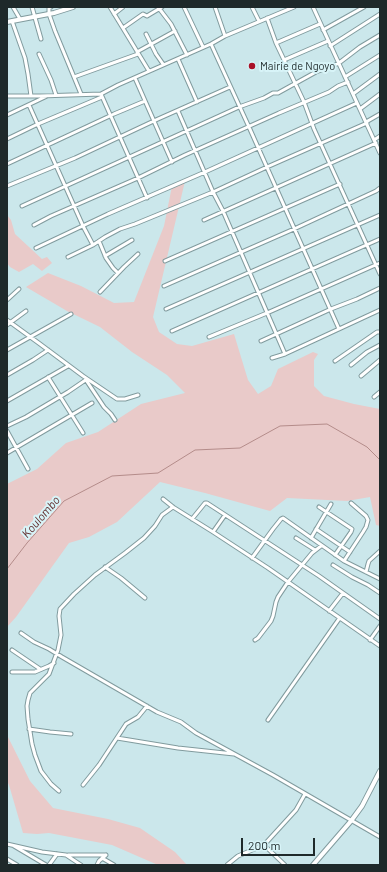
<!DOCTYPE html>
<style>
body{margin:0}
#map{position:relative;width:387px;height:872px;overflow:hidden;background:#cbe7eb;font-family:Barlow,sans-serif}
canvas{display:block}
.frame{position:absolute;inset:0;border:8px solid #1e292a;pointer-events:none}
.scale{position:absolute;left:241px;top:838px;width:74px;height:18px;box-sizing:border-box;border:2px solid #1e292a;border-top:0;padding-left:5px;font-size:12px;line-height:14px;white-space:nowrap;color:#1e292a;-webkit-text-stroke:3px #d8f4f8;paint-order:stroke}
</style>
<div id="map">
<canvas width="387" height="872"></canvas>
<div class="frame"></div>
<div class="scale">200 m</div>
</div>
<script>
const g = document.querySelector('canvas').getContext('2d');
g.lineJoin = 'round';
function paint(path, color) {
  g.fillStyle = color;
  g.fill(path, 'evenodd');
}
function toPath(rows) {
  const path = new Path2D();
  for (const r of rows) {
    path.moveTo(r[0], r[1]);
    for (let i = 2; i < r.length; i += 2) path.lineTo(r[i], r[i + 1]);
  }
  return path;
}
function strokePath(path, color, width, dash) {
  g.strokeStyle = color;
  g.lineWidth = width;
  g.lineCap = dash ? 'butt' : 'round';
  g.setLineDash(dash || []);
  g.stroke(path);
}
function drawText(font, color, halo, rows, align = 'center') {
  g.font = font + ' Barlow,sans-serif';
  g.lineWidth = 4;
  g.setLineDash([]);
  g.textBaseline = 'middle';
  g.strokeStyle = halo;
  g.fillStyle = color;
  for (const [text, x, y, turn = 0] of rows) {
    g.save();
    g.translate(x, y);
    g.rotate((+turn || 0) * Math.PI / 180);
    g.textAlign = isNaN(turn) ? turn : align;
    if (halo) g.strokeText(text, 0, 0);
    g.fillText(text, 0, 0);
    g.restore();
  }
}
const green = toPath([
 [185,181,153,317,159,332,177,344,192,346,234,334,248,380,258,394,271,386,278,369,313,352,318,354,314,360,314,386,324,396,354,404,380,409,380,526,376,525,370,497,347,501,287,498,270,511,205,493,160,482,117,522,89,537,69,543,16,617,7,627,7,484,37,469,66,443,98,432,141,404,185,393,167,375,132,352,100,327,67,311,26,287,48,273,81,286,114,303,134,302,164,226,172,186],
 [7,215,11,220,15,234,42,259,47,257,52,263,42,271,33,264,19,272,10,267,7,263],
 [7,735,30,781,53,808,108,819,140,828,175,852,187,865,158,865,112,845,49,833,37,834,23,833,9,785,7,781]
]);
const stream = toPath([
 [7,569,27,543,64,501,112,476,158,473,195,450,240,448,280,426,327,424,367,447,380,460]
]);
const street = toPath([
 [13,7,20,19],
 [32,7,41,39],
 [51,7,49,8,49,14,55,31,81,94],
 [110,7,149,71],
 [158,7,171,24,187,55],
 [184,7,203,47],
 [215,7,225,36],
 [252,7,259,21],
 [313,7,380,153],
 [114,14,123,7],
 [267,18,276,43,304,102,314,129,380,274],
 [12,21,25,58,28,74,31,96],
 [123,28,143,14,147,16,162,7],
 [323,30,364,7],
 [146,34,156,54,163,64],
 [276,43,320,24],
 [211,44,249,127,339,329],
 [330,46,380,14],
 [137,52,175,31],
 [39,54,51,80,56,95],
 [178,59,197,102],
 [284,60,328,41],
 [74,77,138,54],
 [345,77,380,55],
 [135,78,172,162],
 [101,94,147,198],
 [353,94,380,74],
 [7,96,40,96,101,94,118,85,211,44,225,36,294,7],
 [29,105,83,226,93,245],
 [360,109,380,94],
 [178,111,213,192,223,211,285,354],
 [7,115,47,96],
 [366,122,380,114],
 [7,139,38,124,102,97],
 [374,140,380,136],
 [7,164,114,114,145,101],
 [7,186,75,158,158,119,230,87],
 [22,206,239,107,264,98,273,93,278,93,316,72,339,63,360,47,380,35],
 [204,220,376,143],
 [34,225,51,216,138,178,185,155,279,113,329,92,338,86,348,82],
 [99,241,106,258,113,268,118,273],
 [36,248,108,214,205,172,357,103],
 [105,256,132,240],
 [68,257,93,245,105,237,120,229,135,224,213,192,267,167,367,123],
 [165,261,340,184],
 [164,286,294,229,376,191,380,188],
 [100,292,124,267,138,254],
 [7,300,19,289],
 [166,309,380,215],
 [7,320,40,344,83,376,117,399,125,399,138,395],
 [7,325,26,311],
 [172,331,312,269,380,239],
 [209,337,267,313,380,263],
 [261,341,331,309,357,299,380,288],
 [7,350,71,314],
 [272,358,285,354,380,310],
 [335,361,377,332,380,332],
 [351,365,367,352,380,345],
 [7,375,33,360,48,350],
 [361,376,380,360],
 [48,377,83,433],
 [86,380,104,407,111,414,115,420],
 [374,397,380,392],
 [7,401,68,366],
 [7,426,26,417,68,392,87,379],
 [7,431,28,469],
 [7,453,92,403],
 [163,499,173,507,213,532,268,568,380,646],
 [319,507,352,529,351,532,335,555],
 [192,519,205,503,207,503,319,576,380,619],
 [316,529,350,552],
 [213,532,225,515],
 [296,538,315,550],
 [311,538,331,504],
 [252,558,273,529,281,519,283,518,344,561,380,579],
 [344,561,363,532,366,527,368,520,366,516,351,503],
 [333,565,352,577,368,585,380,593],
 [105,567,121,578,145,598],
 [366,572,368,564,369,561,380,551],
 [329,611,343,593],
 [21,633,34,642,49,649,62,657,157,712,181,722,196,733,273,775,380,837],
 [255,640,258,638,271,621,273,616,276,602,278,597,288,582,312,553,321,546],
 [370,640,380,626],
 [12,650,40,669],
 [12,672,35,672,49,666,54,663],
 [268,720,339,619],
 [29,729,50,732,71,734],
 [117,738,178,748,234,754],
 [83,785,99,765,126,724,138,717,147,706],
 [59,791,51,784,41,771,35,755,32,744,28,719,27,706,28,700,30,693,49,674,58,650,61,635,59,616,60,609,74,594,95,575,125,553,144,538,155,526,162,515,173,507],
 [7,844,42,852,66,855,81,865],
 [264,845,285,865],
 [14,846,46,865],
 [68,855,106,855],
 [102,858,114,865],
 [7,859,17,865],
 [49,865,57,854],
 [97,865,99,861,106,855],
 [227,865,238,856,264,845,296,810,305,794]
]);
const secondary = toPath([
 [7,22,54,13,73,7],
 [313,865,351,821,362,806,380,771]
]);
const markers = [
 [252,66,4,"#a91128"]
];
const poiNames = [
 ["Mairie de Ngoyo",260,66]
];
const waterNames = [
 ["Koulombo",41,517,-49]
];
paint(green, '#e9cac9');
strokePath(stream, '#b48c8a', 1);
strokePath(street, '#819b9e', 5);
strokePath(secondary, '#819b9e', 6);
strokePath(street, '#fff', 3);
strokePath(secondary, '#fff', 4);
for (const [x, y, r, color] of markers) {
  const dot = new Path2D();
  dot.arc(x, y, r, 0, 2 * Math.PI);
  g.fillStyle = color;
  g.fill(dot);
  strokePath(dot, '#d8f4f8', 1.5);
}
drawText('11px', '#1e292a', '#d8f4f8', poiNames, 'left');
drawText('italic 12px', '#612b2b', '#d8f4f8', waterNames);
</script>
